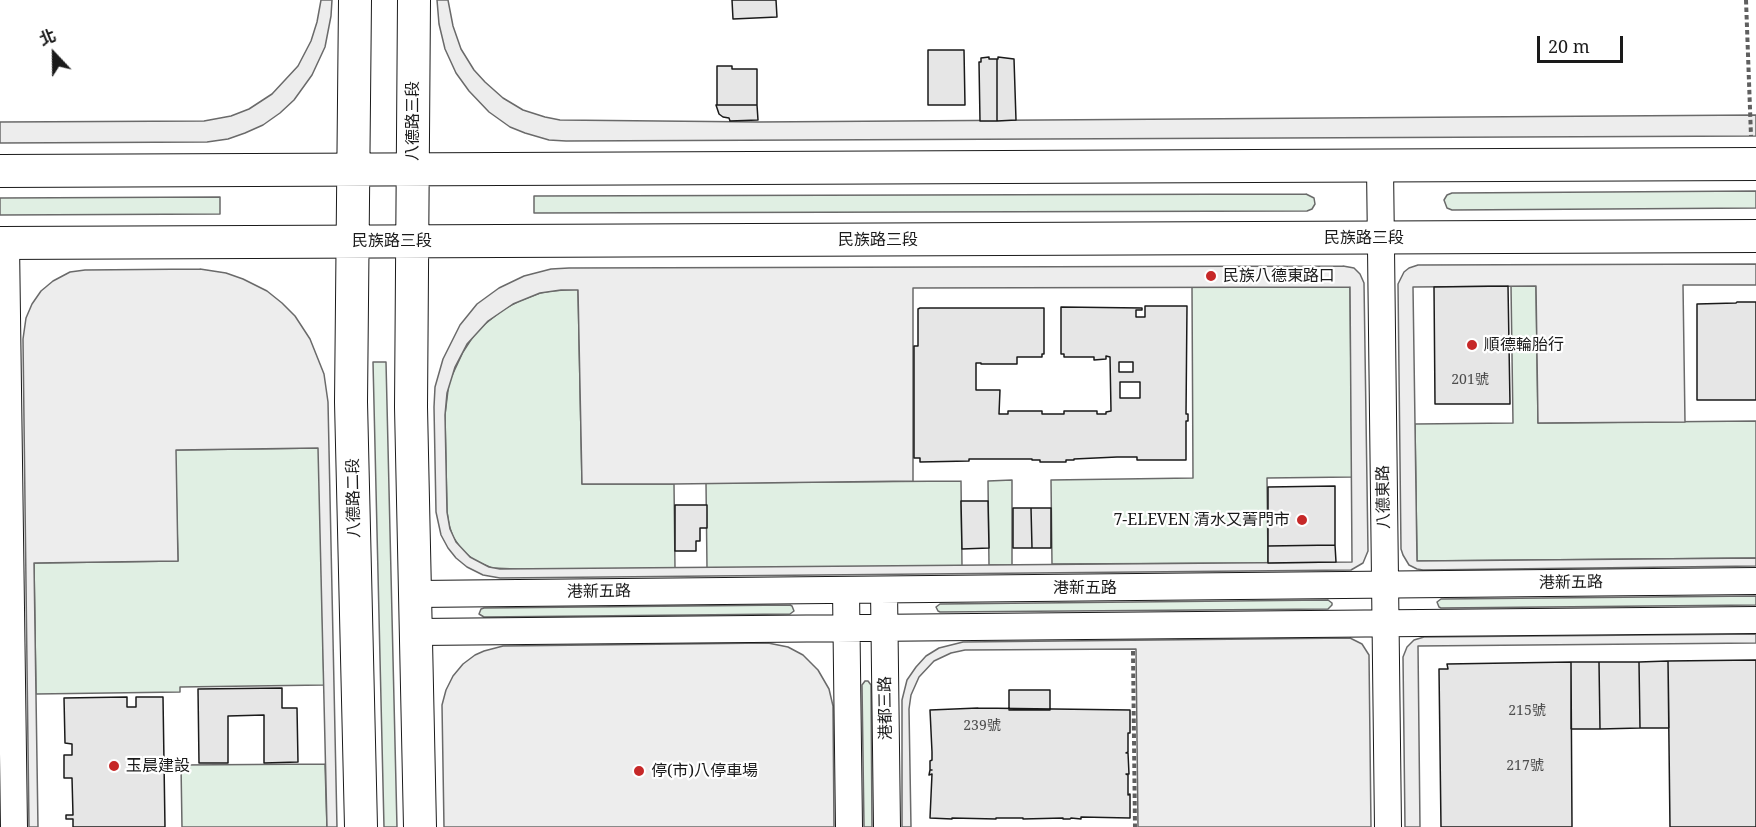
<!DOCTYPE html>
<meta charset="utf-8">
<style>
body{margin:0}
#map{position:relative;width:1756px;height:827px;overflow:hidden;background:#fff;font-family:"Noto Serif","Noto Sans TC",serif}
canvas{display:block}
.north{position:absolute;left:24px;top:24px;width:60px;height:60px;-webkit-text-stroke:4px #fff;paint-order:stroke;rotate:338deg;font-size:16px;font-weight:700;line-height:24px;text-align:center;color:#1a1a1a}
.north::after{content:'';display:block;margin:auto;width:21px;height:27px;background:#1a1a1a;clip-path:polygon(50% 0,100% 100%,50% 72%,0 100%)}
.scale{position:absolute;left:1537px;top:36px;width:86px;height:27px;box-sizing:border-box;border:3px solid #1a1a1a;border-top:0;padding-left:8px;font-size:18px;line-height:21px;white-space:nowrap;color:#1a1a1a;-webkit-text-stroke:4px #fff;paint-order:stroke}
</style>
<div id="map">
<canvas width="1756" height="827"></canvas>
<div class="north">北</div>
<div class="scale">20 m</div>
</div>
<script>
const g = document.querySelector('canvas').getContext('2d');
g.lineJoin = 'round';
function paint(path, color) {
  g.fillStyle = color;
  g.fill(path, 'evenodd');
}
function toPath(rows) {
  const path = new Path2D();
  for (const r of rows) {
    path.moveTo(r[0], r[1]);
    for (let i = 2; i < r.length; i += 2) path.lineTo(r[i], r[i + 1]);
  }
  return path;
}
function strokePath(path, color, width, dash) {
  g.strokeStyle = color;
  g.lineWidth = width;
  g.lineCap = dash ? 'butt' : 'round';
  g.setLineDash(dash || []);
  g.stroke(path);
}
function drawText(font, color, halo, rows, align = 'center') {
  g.font = font + ' "Noto Serif","Noto Sans TC",serif';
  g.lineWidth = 4.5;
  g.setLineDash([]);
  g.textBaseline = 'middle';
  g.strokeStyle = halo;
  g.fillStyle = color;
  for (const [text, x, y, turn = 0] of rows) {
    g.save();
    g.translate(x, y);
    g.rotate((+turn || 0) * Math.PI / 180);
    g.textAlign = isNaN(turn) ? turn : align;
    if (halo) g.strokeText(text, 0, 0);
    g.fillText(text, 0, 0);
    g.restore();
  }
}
const green = toPath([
 [1756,191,1756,208,1452,210,1447,208,1444,200,1447,195,1452,193,1756,191],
 [1306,194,1314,198,1315,204,1312,209,1307,211,534,213,534,196,1306,194],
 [220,197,220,214,0,215,0,198,220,197],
 [1511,286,1536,286,1538,423,1756,421,1756,558,1417,561,1415,424,1513,423,1511,286],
 [1192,287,1350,287,1352,477,1267,478,1268,563,1052,564,1051,480,1193,478,1192,287],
 [578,289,582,484,674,484,675,568,540,570,492,568,475,561,462,550,453,537,449,525,447,512,445,415,449,382,463,352,474,335,485,324,504,309,519,301,540,293,551,291,578,289],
 [373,362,386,362,397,827,384,827,373,362],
 [319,448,324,685,180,687,180,692,36,694,34,563,178,561,175,450,319,448],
 [1012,480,1012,565,989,565,988,481,1012,480],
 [961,481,962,566,707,568,706,483,961,481],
 [1756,596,1756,605,1441,608,1439,607,1437,602,1441,599,1756,596],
 [1328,600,1332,603,1332,605,1328,609,940,612,938,611,936,607,940,604,1328,600],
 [790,605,792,606,794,611,790,614,484,617,479,614,481,609,484,608,790,605],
 [865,681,868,681,871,685,872,827,864,827,862,685,865,681],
 [325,764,327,827,182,827,181,765,325,764]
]);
const parking = toPath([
 [321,0,332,0,331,16,325,47,312,75,294,100,280,113,263,125,245,133,228,139,207,142,0,143,0,122,204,121,231,116,249,109,272,94,298,66,311,41,317,22,321,0],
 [437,0,448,0,453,26,461,49,474,70,485,82,503,98,523,110,545,117,560,120,758,122,1756,115,1756,136,566,141,549,140,525,133,510,127,489,112,469,91,456,73,445,49,439,24,437,0],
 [1756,264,1756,285,1683,285,1685,422,1538,423,1536,286,1413,287,1417,561,1756,558,1756,566,1423,570,1417,569,1409,565,1403,555,1401,549,1398,284,1404,272,1409,268,1418,265,1756,264],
 [1343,266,1354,268,1360,274,1364,283,1368,551,1363,563,1351,570,500,578,483,575,467,567,456,558,448,548,441,535,436,512,434,407,435,387,443,359,460,325,477,304,499,288,524,276,551,269,569,268,1343,266],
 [1350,287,1352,562,500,569,489,567,470,557,456,542,450,529,447,512,445,415,447,393,455,367,467,344,488,321,513,304,540,293,561,290,578,290,582,484,674,484,913,481,913,288,1350,287],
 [200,269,226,273,243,279,267,291,282,303,295,316,310,339,324,374,328,402,337,827,327,827,318,448,176,450,178,561,34,563,38,827,29,827,23,339,26,318,32,304,41,291,53,281,70,272,85,270,200,269],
 [1756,634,1756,643,1418,646,1420,827,1405,827,1403,657,1407,647,1414,640,1424,637,1756,634],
 [1350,638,1362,644,1369,655,1371,827,1138,827,1136,649,965,650,951,653,934,661,919,677,911,695,909,709,911,827,902,827,902,700,907,680,916,667,926,656,939,648,963,642,1350,638],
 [768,643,788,647,803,655,818,670,829,689,833,706,834,827,444,827,442,705,446,690,453,676,463,664,475,655,484,651,503,646,768,643]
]);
const building = toPath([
 [732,0,776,0,777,17,733,19,732,0],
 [928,50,964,50,965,105,928,105,928,50],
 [989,57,989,59,997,59,997,121,980,121,979,62,981,62,981,58,989,57],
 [998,57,1014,59,1016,120,997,121,997,59,998,59,998,57],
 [717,66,732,66,732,69,757,69,757,105,717,105,717,66],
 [716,105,757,105,758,120,730,121,729,118,723,117,719,114,716,105],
 [1508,286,1510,404,1435,404,1434,287,1508,286],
 [1737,302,1756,302,1756,400,1697,400,1697,304,1736,303,1737,302],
 [1145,306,1187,306,1186,414,1188,414,1188,421,1186,421,1186,460,1137,460,1137,457,1117,457,1074,459,1074,460,1066,460,1066,462,1040,462,1040,460,1032,460,1032,459,969,459,969,461,920,462,920,458,914,458,914,346,918,346,918,309,920,308,1044,308,1044,354,1042,354,1042,357,1017,357,1017,364,981,364,981,363,976,363,976,390,1000,390,999,414,1008,414,1008,411,1042,411,1042,414,1064,414,1064,411,1097,411,1097,414,1106,414,1106,412,1111,411,1110,357,1106,356,1106,359,1094,360,1094,357,1064,357,1064,354,1061,354,1061,307,1142,308,1142,310,1136,310,1136,317,1145,317,1145,306],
 [1119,362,1133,362,1133,372,1119,372,1119,362],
 [1120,382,1140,382,1140,398,1120,398,1120,382],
 [1335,486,1335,545,1268,546,1268,487,1335,486],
 [961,501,988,501,989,548,962,549,961,501],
 [675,505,707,505,707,528,700,528,700,541,696,541,696,551,675,551,675,505],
 [1013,508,1031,508,1032,548,1013,548,1013,508],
 [1031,508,1051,508,1051,548,1032,548,1031,508],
 [1335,545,1336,562,1268,563,1268,546,1335,545],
 [1756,660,1756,827,1670,827,1668,661,1756,660],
 [1668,661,1669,728,1640,728,1639,662,1668,661],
 [1571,662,1572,827,1441,827,1439,669,1448,669,1447,664,1571,662],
 [1571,662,1599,662,1600,729,1571,729,1571,662],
 [1599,662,1639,662,1640,728,1600,729,1599,662],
 [282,688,282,708,297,708,298,762,264,763,264,715,228,716,228,763,199,763,198,689,282,688],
 [1009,690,1050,690,1050,710,1009,710,1009,690],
 [127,697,127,707,136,707,136,697,163,697,165,827,73,827,73,819,66,819,66,815,73,815,72,778,64,778,64,755,72,755,72,744,65,743,64,698,127,697],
 [978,708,1130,710,1130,733,1128,733,1128,752,1126,753,1128,753,1129,774,1126,774,1128,775,1128,795,1130,794,1130,818,1081,817,1081,819,1071,818,1070,819,1063,819,1063,818,1023,819,1023,818,996,818,996,819,952,818,952,819,930,818,932,774,929,775,930,770,932,770,930,770,930,761,932,760,932,752,930,710,978,708]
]);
const path = toPath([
 [1746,0,1751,136],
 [1133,651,1135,827]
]);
const minor = toPath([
 [1380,166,1388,827],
 [6,243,14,827],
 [846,590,849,827],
 [884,590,887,827],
 [415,594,1756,581],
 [416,632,1756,620]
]);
const tertiary = toPath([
 [355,0,351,402,361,827],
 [414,0,411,407,420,827],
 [0,171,1756,164],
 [0,243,1756,236]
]);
const markers = [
 [1211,276,6,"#c62828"],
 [1472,345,6,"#c62828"],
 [1302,520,6,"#c62828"],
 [114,766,6,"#c62828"],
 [639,771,6,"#c62828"]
];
const numberNames = [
 ["201號",1470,380],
 ["215號",1527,711],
 ["239號",982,726],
 ["217號",1525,766]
];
const streetNames = [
 ["八德路三段",413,121,-90],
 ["民族路三段",1364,238],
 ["民族路三段",878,240],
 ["民族路三段",392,241],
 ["八德東路",1384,497,-91],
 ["八德路二段",354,498,-91],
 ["港新五路",1571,583,-1],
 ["港新五路",1085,588],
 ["港新五路",599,592,-1],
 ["港都三路",886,708,-91]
];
const poiNames = [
 ["民族八德東路口",1223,276],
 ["順德輪胎行",1484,345],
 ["7-ELEVEN 清水又菁門市",1290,520,"right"],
 ["玉晨建設",126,766],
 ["停(市)八停車場",651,771]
];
paint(green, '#e0efe3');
strokePath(green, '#6a6a6a', 1.5);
paint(parking, '#ededed');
strokePath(parking, '#6a6a6a', 1.5);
paint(building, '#e6e6e6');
strokePath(building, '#1a1a1a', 1.5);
strokePath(minor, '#1a1a1a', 28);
strokePath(tertiary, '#1a1a1a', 34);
strokePath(path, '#5f5f5f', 4, [4.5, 3]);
strokePath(minor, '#fff', 26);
strokePath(tertiary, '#fff', 32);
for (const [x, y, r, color] of markers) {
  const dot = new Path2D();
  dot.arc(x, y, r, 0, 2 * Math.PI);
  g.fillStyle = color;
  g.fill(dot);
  strokePath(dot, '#fff', 2);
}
drawText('14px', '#4d4d4d', null, numberNames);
drawText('16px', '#1a1a1a', '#fff', streetNames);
drawText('16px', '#1a1a1a', '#fff', poiNames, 'left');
</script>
